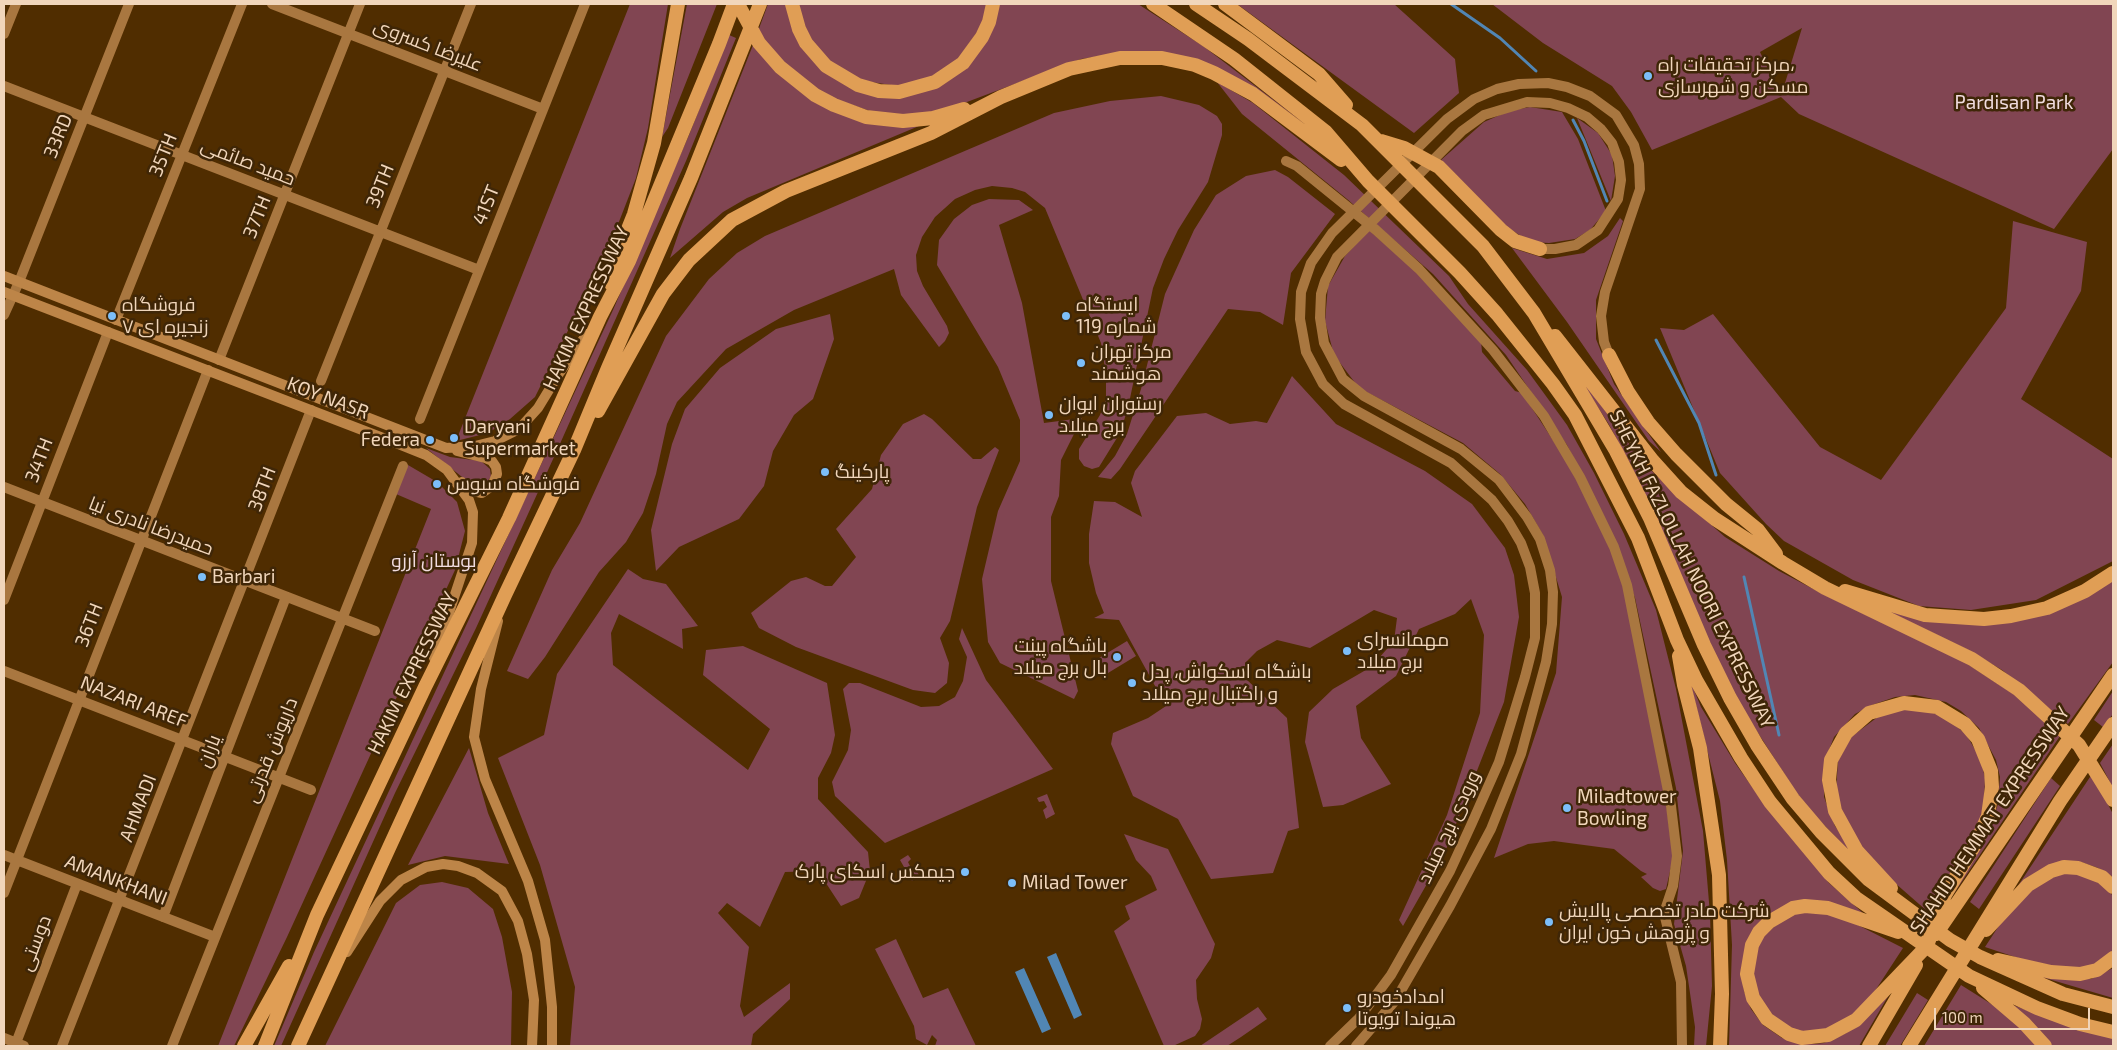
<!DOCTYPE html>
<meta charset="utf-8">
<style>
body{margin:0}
#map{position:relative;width:2117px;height:1050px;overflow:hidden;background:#502d00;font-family:"Exo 2",sans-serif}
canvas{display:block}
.frame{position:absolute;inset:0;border:5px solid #f1d6bb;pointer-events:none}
.scale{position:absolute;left:1934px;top:1008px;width:156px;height:22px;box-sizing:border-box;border:2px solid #f1d6bb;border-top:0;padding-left:6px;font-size:15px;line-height:18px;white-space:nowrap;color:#f1d6bb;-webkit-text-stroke:4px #3f2607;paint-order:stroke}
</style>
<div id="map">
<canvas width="2117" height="1050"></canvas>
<div class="frame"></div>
<div class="scale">100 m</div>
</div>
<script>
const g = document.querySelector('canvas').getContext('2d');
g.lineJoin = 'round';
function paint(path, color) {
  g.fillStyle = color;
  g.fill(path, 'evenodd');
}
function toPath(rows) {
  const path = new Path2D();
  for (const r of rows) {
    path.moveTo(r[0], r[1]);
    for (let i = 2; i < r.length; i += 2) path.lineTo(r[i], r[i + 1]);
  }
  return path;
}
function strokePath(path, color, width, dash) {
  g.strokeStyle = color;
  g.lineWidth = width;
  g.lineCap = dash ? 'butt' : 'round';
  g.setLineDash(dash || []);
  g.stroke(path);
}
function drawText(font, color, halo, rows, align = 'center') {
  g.font = font + ' "Exo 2",Cairo,sans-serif';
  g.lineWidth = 5;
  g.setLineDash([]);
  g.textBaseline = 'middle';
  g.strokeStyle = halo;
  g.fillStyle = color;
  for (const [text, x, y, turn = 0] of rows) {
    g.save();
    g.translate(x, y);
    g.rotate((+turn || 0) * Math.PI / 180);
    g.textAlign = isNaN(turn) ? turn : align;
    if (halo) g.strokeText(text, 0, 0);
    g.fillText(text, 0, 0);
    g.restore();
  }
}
const green = toPath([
 [630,4,668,4,648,128,636,178,608,250,535,397,510,419,488,433,456,441],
 [687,4,717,4,668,128,662,137],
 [768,4,787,4,793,28,860,91,947,82,999,4,1138,4,1203,46,1322,137,1280,106,1153,52,1133,51,1081,59,951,108,920,115,876,113,826,96,789,69,757,34],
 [798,4,989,4,983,24,956,62,928,79,898,86,864,81,837,68,816,47,803,26],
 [1237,4,1394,4,1455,59,1459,93,1414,133],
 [1492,4,2113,4,2113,149,2054,229,1799,114,1781,97,1652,150,1631,112,1612,86,1543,43],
 [1802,28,1781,96,1760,52],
 [729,35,736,38,686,161,559,446,476,628,395,793,281,1046,274,1046,314,952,613,310,689,135],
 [753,45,808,96,919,126,747,198,723,212,670,258,680,229],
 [1217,82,1253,103,1344,175,1449,276,1468,304,1527,370,1567,425,1594,473,1624,534,1656,610,1676,689,1703,831,1710,914,1712,986,1706,1046,1694,1046,1695,1027,1686,966,1674,924,1683,851,1676,788,1635,598,1610,529,1567,445,1506,355,1433,274,1347,199,1242,114],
 [1161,96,1199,105,1217,116,1222,124,1222,135,1208,182,1178,230,1164,259,1153,288,1128,408,1120,433,1099,467,1092,469,1084,466,1079,459,1079,449,1100,415,1106,399,1106,375,1101,343,1045,208,1025,192,1012,188,992,186,975,190,955,199,935,217,922,237,916,255,917,271,923,286,947,326,949,333,945,341,939,347,901,295,894,269,794,310,726,349,677,402,667,424,656,474,643,513,626,542,599,572,545,657,528,679,507,671,552,570,580,523,666,336,709,279,737,253,765,236,1054,113,1110,101],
 [1530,107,1562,112,1578,139,1606,211,1590,230,1575,239,1549,243,1532,242,1524,238,1507,227,1441,160,1484,122,1509,111],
 [1577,118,1598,133,1612,155,1615,176,1611,201],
 [1275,170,1288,177,1335,214,1291,273,1283,325,1260,312,1228,309,1120,469,1111,479,1098,477,1115,456,1127,434,1141,389,1165,294,1194,230,1216,195,1246,176],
 [989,199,1019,200,1033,210,999,225,1022,303,1044,423,1082,418,1061,460,1059,496,1051,517,1051,581,1078,691,1074,699,1000,663,988,642,982,579,998,511,1020,461,1020,420,998,367,937,265,939,240,954,219,972,205],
 [1620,218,1623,221,1596,300,1596,339,1614,384,1661,452,1649,441,1567,322,1512,248,1547,259,1584,253,1608,236],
 [2013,221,2087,242,2081,291,2021,399,2113,459,2113,561,2036,600,1971,610,1919,606,1853,580,1784,541,1766,524,1720,473,1660,328,1684,330,1713,314,1820,447,1881,480,2006,308],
 [1369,230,1414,270,1481,341,1482,352,1515,391,1522,393,1568,463,1610,547,1624,589,1666,802,1673,858,1666,889,1660,891,1653,888,1641,877,1647,874,1641,871,1614,849,1554,841,1528,844,1494,858,1556,673,1562,597,1543,535,1525,504,1500,474,1463,443,1359,388,1334,355,1325,321,1328,286,1345,256],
 [830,314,834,339,813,399,794,415,773,451,764,486,739,519,679,547,656,571,651,530,672,444,685,409,720,368,776,329],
 [1567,359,1642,461,1665,484,1725,537,1779,571,1821,593,1966,663,2018,697,2060,736,1940,914,1994,816,1998,804,2000,777,1996,760,1979,728,1961,711,1946,702,1915,695,1895,697,1872,705,1855,714,1834,737,1824,763,1824,797,1835,826,1850,848,1873,875,1815,816,1796,792,1740,705,1710,647,1631,465,1608,423],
 [1292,376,1336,424,1425,471,1472,504,1505,548,1514,575,1519,617,1504,702,1445,852,1403,926,1399,920,1447,815,1480,713,1484,635,1471,599,1455,614,1419,629,1396,676,1356,706,1361,738,1391,784,1343,805,1323,807,1305,742,1309,712,1333,689,1371,667,1394,641,1397,618,1374,610,1310,648,1277,640,1257,651,1245,663,1245,678,1287,718,1299,828,1288,831,1273,873,1211,879,1178,819,1133,796,1111,744,1113,733,1148,718,1166,706,1119,620,1094,618,1104,613,1096,593,1089,563,1089,534,1094,501,1115,502,1142,517,1131,483,1135,471,1177,416,1206,413,1230,424,1256,421,1267,423],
 [924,414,932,419,973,459,981,459,995,447,999,450,977,507,950,621,940,638,949,663,947,683,935,693,913,690,796,647,759,628,751,613,791,581,806,577,825,586,832,586,856,557,836,529,872,489,881,455,903,424],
 [426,448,450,457,481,461,490,469,491,477,483,486,472,485],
 [408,465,437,482,457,502,465,531,455,570,287,937,234,1046,218,1046,431,509,396,494],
 [628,569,643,579,666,584,698,626,682,629,683,649,619,614,611,633,613,665,748,770,770,729,703,675,706,650,743,646,827,683,835,735,831,753,818,778,818,799,868,852,870,871,859,898,841,906,818,871,785,872,760,927,727,903,718,913,749,947,740,1006,744,1017,790,983,790,999,753,1034,751,1046,570,1046,575,987,540,865,498,758,544,735,557,674],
 [2113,580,2113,662,2068,724,2002,670,1968,650,1862,599,1982,623],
 [962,628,986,680,1053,769,885,843,835,796,832,782,848,750,851,730,843,689,849,683,860,683,921,707,939,706,955,697,963,681,967,657,959,639],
 [1127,641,1136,656,1108,673,1099,658],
 [1689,678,1701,707,1735,763,1760,798,1829,883,1863,913,1848,910,1775,911,1743,979,1744,991,1751,1009,1763,1025,1782,1038,1814,1044,1824,1043,1846,1033,1897,981,1859,1046,1729,1046,1732,945,1727,860,1720,801],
 [2113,691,2113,714,2103,727,2094,720],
 [1915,709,1942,715,1966,734,1981,760,1985,778,1984,809,1974,835,1927,911,1871,862,1844,823,1836,791,1838,761,1851,737,1879,716,1897,710],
 [2113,744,2113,788,2100,763],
 [469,748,488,813,509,864,445,856,408,865],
 [2092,774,2113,814,2113,877,2098,868,2081,862,2052,864,2029,877,2002,910],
 [2051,778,2060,786,1979,909,1970,902],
 [1047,794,1055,814,1046,819,1043,810,1047,807,1044,801,1039,802,1037,798],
 [1124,834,1168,849,1215,944,1211,958,1196,980,1197,999,1202,1019,1200,1029,1195,1036,1173,1046,1164,1046,1114,931,1130,919,1125,906,1157,890,1151,876,1136,860],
 [908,855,911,859,908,862,911,868,914,867,919,875,912,881,900,860],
 [2068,872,2089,876,2107,889,2113,896,2113,950,2106,959,2098,965,2069,969,2024,960,1985,947,2004,918,2039,882],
 [442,882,468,888,493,909,502,937,512,992,511,1046,325,1046,396,903,420,885],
 [1809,910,1846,919,1903,948,1869,1000,1855,1014,1832,1029,1801,1032,1781,1024,1760,1002,1752,976,1759,941,1784,917],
 [896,939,923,998,948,988,976,1046,935,1046,937,1040,932,1035,927,1045,916,1039,914,1026,875,949],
 [1991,958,2078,979,2091,979,2113,968,2113,998,2045,978],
 [1961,985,2004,1012,2040,1046,1924,1046],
 [1917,993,1928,1000,1900,1046,1885,1046],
 [2013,1005,2060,1023,2113,1038,2113,1046,2052,1046],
 [1258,1007,1267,1019,1241,1037,1227,1046,1200,1046]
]);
const water = toPath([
 [1056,953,1082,1015,1074,1019,1047,957],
 [1024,968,1051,1029,1042,1033,1015,972]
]);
const stream = toPath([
 [1451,4,1500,38,1536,71],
 [1573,120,1584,141,1607,201],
 [1656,340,1699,423,1716,475],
 [1744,577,1779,735]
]);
const minor = toPath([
 [272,4,543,109],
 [4,34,16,4],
 [4,86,479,270],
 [4,315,19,282,129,4],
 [116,320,242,4],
 [219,360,360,4],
 [321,381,471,4],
 [420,419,585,4],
 [4,487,375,631],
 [4,600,108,332],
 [4,671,311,790],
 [4,855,215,937],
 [4,893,208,370],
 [163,917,286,597],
 [4,1038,24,1046],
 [16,1043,77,884],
 [62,1046,311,410],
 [172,1046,403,466]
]);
const tertiary = toPath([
 [1286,161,1297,166,1376,230,1419,269,1493,350,1544,416,1580,477,1614,547,1627,585,1671,806,1677,856,1673,886,1664,913,1681,982,1682,1046],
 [1330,1046,1359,1018,1391,975,1450,871,1472,823,1499,762,1525,677,1535,638,1535,593,1530,567,1521,543,1508,521,1492,500,1451,463,1344,404,1323,384,1306,352,1300,319,1301,292,1311,263,1332,233,1447,119,1474,99,1497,89,1519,84,1548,83,1567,87,1590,96,1616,115,1634,145,1639,164,1640,189,1605,292,1601,316,1604,342,1609,355],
 [1356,1046,1395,1001,1450,906,1491,829,1521,754,1546,662,1552,624,1553,592,1550,570,1540,539,1527,517,1499,480,1461,449,1364,396,1343,379,1324,343,1320,318,1321,294,1325,281,1337,257,1462,131,1484,115,1527,102,1550,103,1568,108,1587,117,1601,129,1612,143,1619,162,1621,180,1618,199,1598,230,1576,245,1555,249,1540,249]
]);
const secondary = toPath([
 [4,276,446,448,475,446,495,441,519,429,538,408,560,372,587,334],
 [4,292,396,443,426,455,447,470,469,500,473,512,472,543,434,658],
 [457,451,485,458,492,461,496,467,497,474,492,486,482,493,473,491,462,482],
 [498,621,481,689,474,737,485,779,528,881,545,940,552,1007,552,1046],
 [347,952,380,901,401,880,426,867,443,864,458,866,477,873,502,891,518,921,527,954,534,1000,532,1046]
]);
const trunk = toPath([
 [738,4,759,43,780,67,815,95,834,105,866,117,903,121,933,118,964,109],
 [792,4,799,29,806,43,826,66,858,85,879,91,899,92,935,82,963,63,982,37,989,22,993,4],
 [1153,4,1234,59,1326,132,1368,181,1460,273,1497,314,1553,384,1575,415,1638,538,1677,640,1696,680,1741,758,1770,802,1829,873,1856,898,1969,976,2037,1008,2080,1024,2113,1032],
 [1196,4,1248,39,1362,125,1483,246,1534,313,1616,451,1650,518,1704,645,1730,698,1757,745,1793,799,1821,832,1869,880,1950,940,1980,957,2063,994,2113,1007],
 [1225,4,1319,74,1346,105],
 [1381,141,1404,148,1439,167,1501,230,1515,241,1540,249],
 [611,284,618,254,634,214,654,143,678,4],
 [1555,336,1653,461,1681,492,1715,519,1783,563,1825,588,1972,659,2019,690,2079,745,2113,800],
 [1609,355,1628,392,1648,422,1676,454,1726,504,1758,530,1776,554],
 [598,411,663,294,689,260,732,220,786,191,931,133,1001,97,1069,69,1120,58,1162,58,1195,65,1214,73,1253,94,1341,160],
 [1845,591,1925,615,1984,619,2011,616,2047,608,2085,591,2113,573],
 [1679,656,1684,685,1700,748,1719,875,1722,994,1720,1046],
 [1891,888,1857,851,1835,811,1829,780,1831,760,1846,733,1869,713,1904,703,1937,707,1965,724,1978,739,1991,771,1992,787,1988,816,1976,843,1945,895,1927,946,1856,1020,1828,1035,1802,1038,1789,1034,1767,1019,1753,998,1747,974,1752,945,1759,932,1769,922,1793,908,1805,906,1828,908,1898,932],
 [1986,930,2028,885,2051,871,2064,867,2078,868,2102,877,2113,887],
 [1936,934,2113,675],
 [1998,960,2051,972,2080,974,2097,970,2113,958],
 [1983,988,2024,1023,2045,1046],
 [244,1046,289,966],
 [265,1046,317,915,425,687,509,518,600,317,629,261,719,44,734,4],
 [298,1046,505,595,574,450,608,368,691,178,760,4],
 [1869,1046,1916,965],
 [1909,1046,2060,801,2113,724]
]);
const markers = [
 [1648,76,5,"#7cbef9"],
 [112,316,5,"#7cbef9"],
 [1066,316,5,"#7cbef9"],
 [1081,363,5,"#7cbef9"],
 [1049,415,5,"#7cbef9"],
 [454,438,5,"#7cbef9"],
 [430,440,5,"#7cbef9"],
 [825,472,5,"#7cbef9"],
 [437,484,5,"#7cbef9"],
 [202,577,5,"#7cbef9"],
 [1347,651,5,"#7cbef9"],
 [1117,657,5,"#7cbef9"],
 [1132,683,5,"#7cbef9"],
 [1567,808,5,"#7cbef9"],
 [965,872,5,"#7cbef9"],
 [1012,883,5,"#7cbef9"],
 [1549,922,5,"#7cbef9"],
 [1347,1008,5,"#7cbef9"]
];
const streetNames = [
 ["علیرضا کسروی",428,45,21],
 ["33RD",58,136,-68],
 ["35TH",163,155,-68],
 ["حمید صائمی",248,162,21],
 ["39TH",380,186,-68],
 ["41ST",486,205,-68],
 ["37TH",257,217,-68],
 ["HAKIM EXPRESSWAY",586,308,-65],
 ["KOY NASR",328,398,21],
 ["34TH",39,460,-69],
 ["38TH",262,489,-69],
 ["حمیدرضا نادری نیا",151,526,21],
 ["SHEYKH FAZLOLLAH NOORI EXPRESSWAY",1692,569,64],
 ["36TH",89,625,-69],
 ["HAKIM EXPRESSWAY",412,673,-64],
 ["NAZARI AREF",134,702,21],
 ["داریوش قدرتی",271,750,-68],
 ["یاران",209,751,-69],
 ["AHMADI",138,808,-69],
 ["SHAHID HEMMAT EXPRESSWAY",1990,820,-56],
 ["ورودی برج میلاد",1449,827,-65],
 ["AMANKHANI",116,880,21],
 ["دوستی",35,943,-69]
];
const poiNames = [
 ["مرکز تحقیقات راه،",1658,65],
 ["مسکن و شهرسازی",1658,87],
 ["فروشگاه",122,305],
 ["زنجیره ای ۷",122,327],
 ["ایستگاه",1076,305],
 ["شماره 119",1076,327],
 ["مرکز تهران",1091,352],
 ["هوشمند",1091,374],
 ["رستوران ایوان",1059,404],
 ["برج میلاد",1059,426],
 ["Daryani",464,427],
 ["Supermarket",464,449],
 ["Federa",420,440,"right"],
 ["پارکینگ",835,472],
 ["فروشگاه سبوس",447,484],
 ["Barbari",212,577],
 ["مهمانسرای",1357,640],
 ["برج میلاد",1357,662],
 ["باشگاه پینت",1107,646,"right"],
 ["بال برج میلاد",1107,668,"right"],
 ["باشگاه اسکواش، پدل",1142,672],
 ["و راکتبال برج میلاد",1142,694],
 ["Miladtower",1577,797],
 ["Bowling",1577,819],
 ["جیمکس اسکای پارک",955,872,"right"],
 ["Milad Tower",1022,883],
 ["شرکت مادر تخصصی پالایش",1559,911],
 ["و پژوهش خون ایران",1559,933],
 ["امدادخودرو",1357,997],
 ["هیوندا تویوتا",1357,1019]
];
const parkNames = [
 ["Pardisan Park",2014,103],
 ["بوستان آرزو",434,561]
];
paint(green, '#814552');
paint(water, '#5186b4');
strokePath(stream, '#5186b4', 3);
strokePath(minor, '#a97740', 10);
strokePath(tertiary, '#a97740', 10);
strokePath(secondary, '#bd8548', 10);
strokePath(trunk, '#e09e55', 14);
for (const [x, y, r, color] of markers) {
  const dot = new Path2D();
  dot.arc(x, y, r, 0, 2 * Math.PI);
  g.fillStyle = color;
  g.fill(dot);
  strokePath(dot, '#3f2607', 2);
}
drawText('19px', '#f1d6bb', '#3f2607', streetNames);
drawText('19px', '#f1d6bb', '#3f2607', poiNames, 'left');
drawText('19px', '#f1dcdf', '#3f2607', parkNames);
</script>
